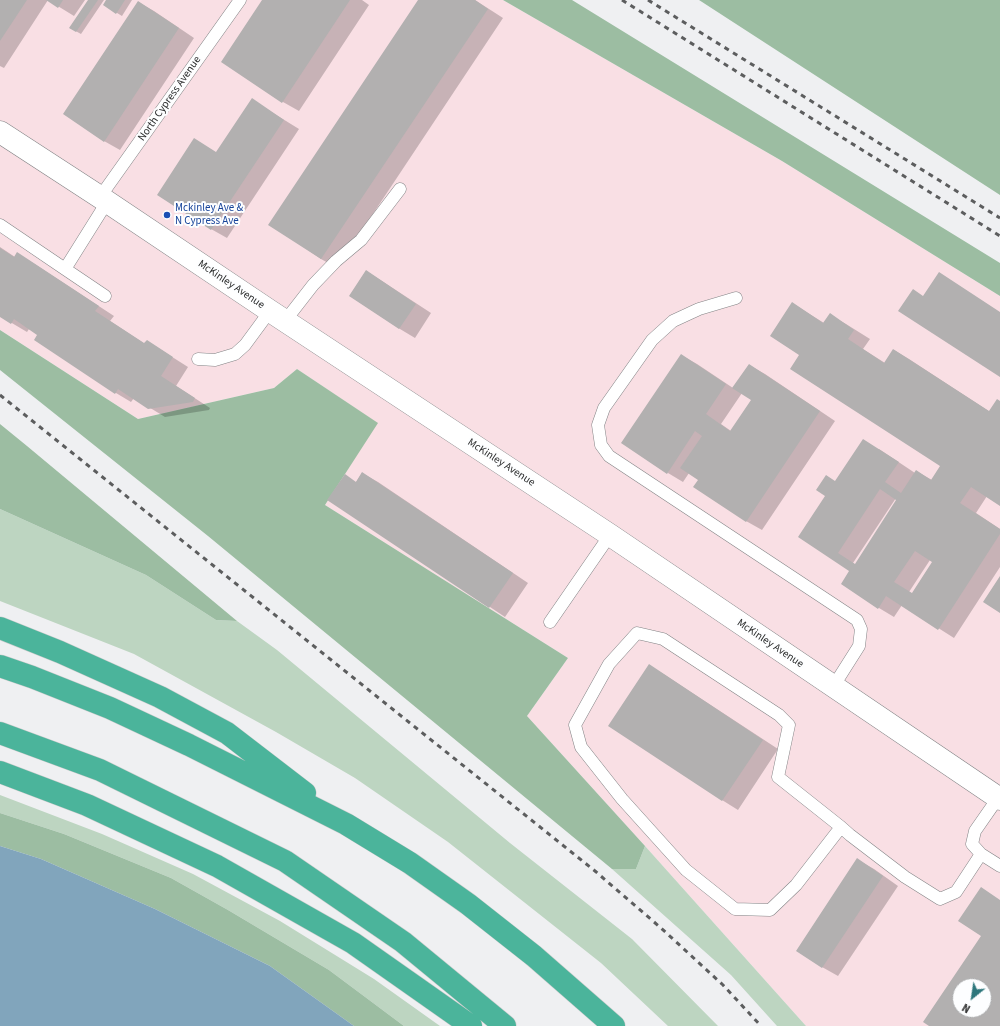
<!DOCTYPE html>
<style>
body{margin:0}
#map{position:relative;width:1000px;height:1026px;overflow:hidden;background:#eff0f2;font-family:"Source Sans 3",sans-serif}
canvas{display:block}
.north{position:absolute;left:952px;top:978px;width:40px;height:40px;box-sizing:border-box;background:#fdfeff;border:1px solid #a9aaab;border-radius:50%;rotate:210deg;font-size:11px;font-weight:700;line-height:16px;text-align:center;color:#2b2c2c}
.north::after{content:'';display:block;margin:auto;width:14px;height:18px;background:#2e777c;clip-path:polygon(50% 0,100% 100%,50% 72%,0 100%)}
</style>
<div id="map">
<canvas width="1000" height="1026"></canvas>
<div class="north">N</div>
</div>
<script>
const g = document.querySelector('canvas').getContext('2d');
g.lineJoin = 'round';
function paint(path, color) {
  g.fillStyle = color;
  g.fill(path, 'evenodd');
}
function toPath(rows) {
  const path = new Path2D();
  for (const r of rows) {
    path.moveTo(r[0], r[1]);
    for (let i = 2; i < r.length; i += 2) path.lineTo(r[i], r[i + 1]);
  }
  return path;
}
function strokePath(path, color, width, dash) {
  g.strokeStyle = color;
  g.lineWidth = width;
  g.lineCap = dash ? 'butt' : 'round';
  g.setLineDash(dash || []);
  g.stroke(path);
}
function drawText(font, color, halo, rows, align = 'center') {
  g.font = font + ' "Source Sans 3",sans-serif';
  g.lineWidth = 4;
  g.setLineDash([]);
  g.textBaseline = 'middle';
  g.strokeStyle = halo;
  g.fillStyle = color;
  for (const [text, x, y, turn = 0] of rows) {
    g.save();
    g.translate(x, y);
    g.rotate((+turn || 0) * Math.PI / 180);
    g.textAlign = isNaN(turn) ? turn : align;
    if (halo) g.strokeText(text, 0, 0);
    g.fillText(text, 0, 0);
    g.restore();
  }
}
const industrial = toPath([
 [0,0,503,0,782,161,1000,296,1000,1026,806,1026,645,846,527,716,568,658,325,505,377,423,297,369,274,388,138,419,0,330],
 [960,986,984,986,984,1010,960,1010]
]);
const green = toPath([
 [0,509,146,575,216,620,237,621,277,650,510,843,632,939,718,1026,668,1026,601,963,448,842,355,778,276,732,134,654,0,601],
 [0,795,102,834,193,874,280,921,374,979,440,1026,404,1026,329,970,228,910,171,878,64,834,0,813],
 [645,846,806,1026,777,1026,731,975,612,869,636,869]
]);
const forest = toPath([
 [503,0,572,0,1000,263,1000,296,782,161],
 [699,0,1000,0,1000,195],
 [0,330,138,419,274,388,297,369,378,423,325,505,568,658,527,716,645,846,636,869,612,869,208,536,0,370],
 [0,424,27,446,237,621,216,620,146,575,0,509],
 [0,813,64,834,171,878,228,910,329,970,404,1026,354,1026,270,966,155,909,41,859,0,846]
]);
const water = toPath([
 [0,846,41,859,155,909,270,966,354,1026,0,1026]
]);
const shadow = toPath([
 [0,0,85,0,74,16,48,0,4,68,0,66],
 [89,0,104,0,81,34,70,28],
 [107,0,132,0,122,16,104,5],
 [264,0,362,0,369,5,299,111,283,102],
 [419,0,475,0,503,18,337,268,321,259,270,224],
 [138,2,154,11,194,38,120,150,104,141],
 [252,100,299,129,227,238,211,229,217,153],
 [0,247,15,257,18,254,33,263,114,316,110,321,145,344,147,341,188,367,176,386,210,408,209,410,165,417,134,398,131,402,116,393,35,340,39,335,29,329,27,332,0,316],
 [366,271,382,281,431,313,415,338,400,329,350,296],
 [792,303,824,323,830,315,846,324,870,339,863,349,885,363,894,350,909,359,990,412,1000,402,1000,504,987,496,976,513,1000,529,1000,567,954,638,902,605,894,617,879,608,842,584,851,571,799,537,836,482,879,449,915,473,916,471,932,480,941,466,800,355],
 [896,498,898,500,856,565,853,563],
 [930,560,933,562,912,594,909,592],
 [681,355,697,364,733,388,749,365,765,374,835,421,762,530,746,521,699,480,689,473,683,482,668,473],
 [742,393,752,400,731,431,721,424],
 [362,473,378,482,528,583,505,617,490,607,329,500,356,482],
 [650,666,665,675,778,749,738,810,722,800],
 [858,860,874,869,898,886,838,976,822,967]
]);
const building = toPath([
 [0,0,27,0,0,41],
 [46,0,63,0,58,8],
 [88,0,98,0,76,32,69,28],
 [106,0,125,0,116,14,103,5],
 [262,0,350,0,282,103,221,62],
 [418,0,475,0,488,9,321,259,268,225],
 [138,1,179,28,104,142,63,114],
 [252,98,284,120,211,230,157,195,194,138,216,152],
 [0,248,14,257,17,252,99,306,95,311,144,343,147,340,173,357,161,376,195,398,193,402,148,409,118,389,115,394,34,340,37,335,14,319,11,324,0,317],
 [366,270,416,304,399,329,349,296],
 [939,272,1000,312,1000,377,898,311,913,289,923,296],
 [792,302,823,323,830,313,854,330,848,339,884,363,893,349,989,411,997,399,1000,401,1000,506,971,487,960,503,1000,529,1000,534,938,630,886,596,878,609,841,584,849,571,798,537,825,496,816,490,826,475,835,481,863,439,899,462,885,482,901,493,916,470,931,480,940,466,790,369,799,355,770,336],
 [880,489,896,500,855,564,838,553],
 [915,551,932,562,912,593,894,582],
 [681,354,726,384,706,414,730,431,751,400,732,388,749,364,820,411,746,522,693,487,698,480,680,468,702,436,695,431,667,474,621,443],
 [362,472,513,573,489,608,327,500,345,474,356,482],
 [1000,576,1000,613,983,602],
 [649,664,763,740,722,801,608,726],
 [857,858,883,876,822,968,796,951],
 [981,887,1000,900,1000,1026,929,1026,923,1022,981,936,958,921],
 [960,986,984,986,984,1010,960,1010]
]);
const lane = toPath([
 [100,197,240,0],
 [0,225,65,269,107,202],
 [65,269,105,296],
 [736,298,699,309,673,321,652,340,604,408,598,425,601,445,609,456,857,620,861,629,859,646,833,687],
 [285,321,313,285,336,261,361,240,400,189],
 [198,359,215,360,235,354,245,345,270,311],
 [550,622,610,535],
 [998,798,975,831,972,844,981,854,1000,866],
 [841,827,796,885,770,910,735,909,686,870,622,799,581,747,575,725,609,664,637,633,663,639,779,715,789,725,778,777,841,827,850,835,905,877,940,899,956,892,981,854]
]);
const secondary = toPath([
 [0,132,100,197,270,311,610,535,1000,799]
]);
const highway = toPath([
 [0,628,60,652,160,697,227,733,305,793],
 [0,666,32,677,110,708,189,745,346,824,410,863,468,904,534,956,614,1026],
 [0,733,100,770,285,861,403,942,505,1026],
 [0,772,87,805,217,866,353,943,471,1026]
]);
const rail = toPath([
 [622,0,1000,236],
 [648,0,1000,218],
 [0,395,595,871,661,928,723,985,761,1026]
]);
const markers = [
 [167,215,4,"#1a4fb4"]
];
const streetNames = [
 ["North Cypress Avenue",170,99,-55],
 ["McKinley Avenue",231,285,34],
 ["McKinley Avenue",501,463,33],
 ["McKinley Avenue",770,644,34]
];
const transitNames = [
 ["Mckinley Ave &",175,209],
 ["N Cypress Ave",175,222]
];
paint(industrial, '#f9dfe4');
paint(green, '#bdd5c1');
paint(forest, '#9cbda2');
paint(water, '#81a5bc');
paint(shadow, '#0003');
paint(building, '#b2b0b0');
strokePath(lane, '#838486', 13);
strokePath(secondary, '#838486', 23);
strokePath(highway, '#ccc', 23);
strokePath(lane, '#fff', 12);
strokePath(secondary, '#fff', 22);
strokePath(highway, '#4bb49b', 22);
strokePath(rail, '#5c5d5e', 3, [5, 5]);
for (const [x, y, r, color] of markers) {
  const dot = new Path2D();
  dot.arc(x, y, r, 0, 2 * Math.PI);
  g.fillStyle = color;
  g.fill(dot);
  strokePath(dot, '#fdfeff', 1.5);
}
drawText('11px', '#2b2c2c', '#fdfeff', streetNames);
drawText('11px', '#164399', '#fdfeff', transitNames, 'left');
</script>
